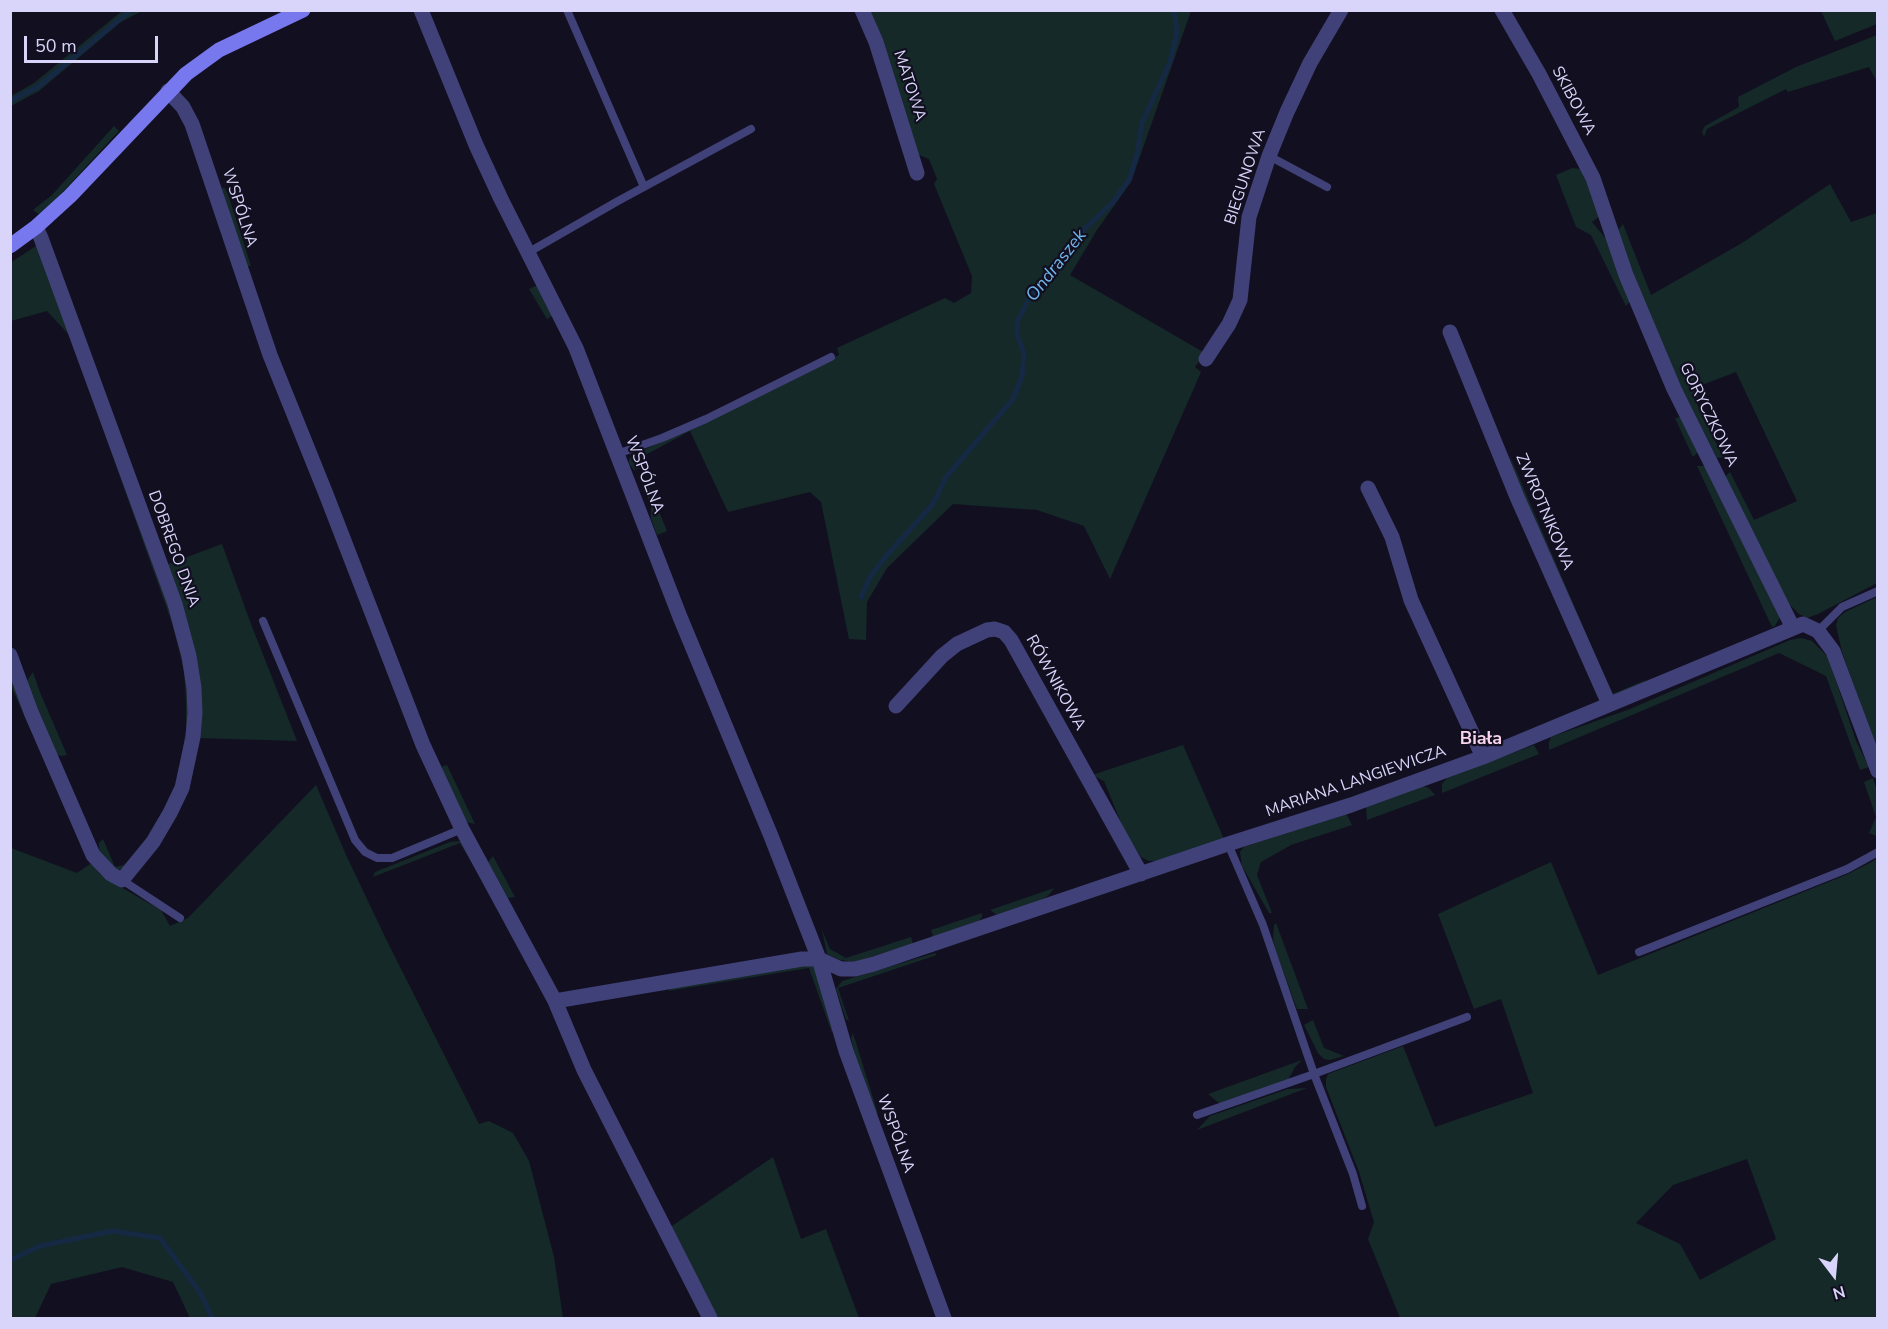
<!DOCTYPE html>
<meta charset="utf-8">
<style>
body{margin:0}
#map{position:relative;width:1888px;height:1329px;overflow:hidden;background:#121020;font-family:"Nunito Sans",sans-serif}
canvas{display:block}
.frame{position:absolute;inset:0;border:12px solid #d8d4fa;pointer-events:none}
.north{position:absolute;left:1804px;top:1245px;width:60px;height:60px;-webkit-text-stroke:4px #121020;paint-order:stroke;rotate:164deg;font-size:16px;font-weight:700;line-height:24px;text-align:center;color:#d8d4fa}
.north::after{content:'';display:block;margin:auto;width:21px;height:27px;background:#d8d4fa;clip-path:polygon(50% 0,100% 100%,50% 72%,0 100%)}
.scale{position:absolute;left:24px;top:36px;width:134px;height:27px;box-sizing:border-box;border:3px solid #d8d4fa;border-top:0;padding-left:8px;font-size:18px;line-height:21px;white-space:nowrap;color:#d8d4fa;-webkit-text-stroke:4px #121020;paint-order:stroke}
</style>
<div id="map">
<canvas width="1888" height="1329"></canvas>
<div class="frame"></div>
<div class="north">N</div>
<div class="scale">50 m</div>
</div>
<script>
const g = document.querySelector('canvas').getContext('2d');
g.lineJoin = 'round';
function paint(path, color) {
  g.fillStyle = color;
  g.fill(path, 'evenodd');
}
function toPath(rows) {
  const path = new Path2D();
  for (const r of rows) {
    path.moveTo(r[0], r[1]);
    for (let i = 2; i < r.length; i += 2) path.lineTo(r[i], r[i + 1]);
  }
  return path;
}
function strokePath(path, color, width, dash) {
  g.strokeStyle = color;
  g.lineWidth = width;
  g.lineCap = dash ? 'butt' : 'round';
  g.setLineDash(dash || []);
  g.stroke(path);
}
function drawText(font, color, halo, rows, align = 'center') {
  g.font = font + ' "Nunito Sans",sans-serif';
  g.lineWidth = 4.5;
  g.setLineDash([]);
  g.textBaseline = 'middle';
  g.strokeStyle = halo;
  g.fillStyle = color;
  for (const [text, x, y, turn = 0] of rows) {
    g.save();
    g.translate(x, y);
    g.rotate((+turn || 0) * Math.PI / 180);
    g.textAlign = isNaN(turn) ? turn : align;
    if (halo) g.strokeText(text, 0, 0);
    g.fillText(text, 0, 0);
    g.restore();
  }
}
const green = toPath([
 [122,11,142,11,121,22,39,91,11,106,11,96,34,83],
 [868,11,1191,11,1131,182,1097,230,1070,275,1205,353,1195,367,1201,372,1110,579,1084,526,1037,510,953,504,887,568,867,602,866,640,849,639,821,502,810,492,728,512,690,431,638,459,641,468,634,470,629,464,629,459,636,453,700,426,839,355,837,348,945,298,954,303,971,293,972,276,934,184,937,179,929,159,914,153],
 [1821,11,1877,11,1877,24,1835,41],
 [1877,35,1877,82,1869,67,1788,92,1786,89,1707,129,1704,137,1702,131,1705,126,1739,107,1738,97,1796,67],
 [114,126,119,131,57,198,39,214,33,210,52,195],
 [1572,168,1580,169,1586,175,1600,216,1592,222,1607,240,1630,301,1626,306,1591,235,1576,227,1556,175],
 [1830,184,1851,222,1877,213,1878,278,1876,279,1878,283,1877,583,1818,614,1807,618,1799,614,1789,604,1724,477,1730,472,1754,520,1797,501,1736,372,1702,385,1696,402,1723,457,1717,458,1677,380,1642,299,1618,230,1623,224,1651,295,1742,243],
 [224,187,228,194,251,266,245,266,220,190],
 [39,244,178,629,191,714,178,787,150,840,122,869,115,870,107,867,99,850,99,843,103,839,115,867,124,865,148,839,167,803,178,780,186,729,186,703,184,670,172,623,70,336,47,311,11,321,10,263],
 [538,285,554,315,547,319,529,289],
 [1682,417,1699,451,1693,457,1675,418],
 [1509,454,1612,694,1646,680,1642,687,1613,697,1519,488],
 [1697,466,1705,466,1780,617,1775,626,1772,627],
 [646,480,667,531,657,535,651,519,651,506,642,483],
 [222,544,251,624,297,741,197,738,165,567,168,564],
 [1877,597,1877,750,1842,652,1836,625,1838,618,1845,612],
 [1801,638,1812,641,1828,657,1856,741,1869,767,1860,770,1826,676,1779,653,1549,750,1549,742,1551,737,1630,709,1790,640],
 [33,672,39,690,67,755,62,756,54,754,26,682],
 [10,674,93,863,99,873,110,881,161,910,170,926,188,918,316,785,347,857,386,939,479,1124,489,1121,513,1133,529,1161,554,1257,563,1318,190,1318,173,1282,122,1267,51,1284,35,1318,11,1318,11,848,77,873,90,864,11,686],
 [1183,745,1224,839,1155,861,1149,861,1141,857,1124,830,1104,781,1092,775],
 [1534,745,1539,754,1442,793,1442,784,1447,778],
 [447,765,475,824,466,822,440,772,443,766],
 [1873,778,1877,791,1877,836,1869,833,1876,817,1864,782],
 [1423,786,1429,788,1435,795,1367,820,1366,807],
 [1346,813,1352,825,1291,845,1261,862,1257,875,1272,913,1269,913,1242,866,1240,852,1244,847],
 [459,841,463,841,480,877,460,843,373,877,375,872,450,842],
 [493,856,515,897,508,898,488,862],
 [1877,859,1877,1318,1400,1318,1368,1239,1374,1222,1359,1172,1326,1087,1326,1079,1328,1074,1403,1046,1435,1127,1533,1093,1501,999,1474,1009,1438,914,1551,862,1598,975,1848,874],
 [1747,1159,1776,1239,1700,1280,1680,1244,1636,1223,1673,1185],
 [1054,888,1048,896,1039,901,997,915,990,910],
 [982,913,982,917,979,921,933,937,931,930],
 [1276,923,1308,1009,1297,1009,1277,954,1273,940,1274,925],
 [822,930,830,949,846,958,911,937,913,944,854,962,840,960,827,954],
 [935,953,937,955,838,988,849,1021,846,1019,836,989,842,981],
 [804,964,813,965,816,969,834,1028,832,1033,809,968,668,991,670,988],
 [1313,1020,1324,1048,1344,1056,1330,1060,1324,1059,1318,1053,1304,1025],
 [853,1033,878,1114,873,1111,854,1052,851,1038],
 [1302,1060,1295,1067,1288,1080,1220,1104,1208,1094],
 [1307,1088,1197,1130,1210,1116,1288,1089],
 [773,1157,801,1239,826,1229,859,1318,714,1318,669,1228]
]);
const stream = toPath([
 [10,101,38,87,131,10],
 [861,597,870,577,886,556,933,504,946,477,1013,399,1022,376,1024,354,1017,334,1017,322,1029,299,1078,235,1114,201,1130,178,1137,154,1142,123,1170,62,1177,33,1174,10],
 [10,1260,40,1246,112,1231,160,1238,201,1294,212,1318]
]);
const lane = toPath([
 [567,10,644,187],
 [1269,156,1327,187],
 [529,252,618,201,751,129],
 [617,454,662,438,706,419,831,357],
 [263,621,355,840,365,852,377,858,392,858,462,829],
 [1818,631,1842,607,1878,591],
 [1228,844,1263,925,1314,1074,1353,1174,1362,1206],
 [122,880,180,918],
 [1639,952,1847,869,1878,852],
 [1197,1115,1314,1074,1467,1017]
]);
const street = toPath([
 [421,10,476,145,501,199,576,348,680,617,771,836,819,959,846,1051,944,1318],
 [862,10,876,42,917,173],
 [1502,10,1539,74,1593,178,1626,275,1674,389,1793,628],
 [168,91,183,107,192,124,270,355,326,494,423,745,462,829,555,1001,802,959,819,959],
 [1450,332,1517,497,1609,704],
 [1206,359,1229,324,1240,300,1249,217,1269,156,1287,112,1310,63,1341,10],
 [1368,488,1392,537,1411,600,1483,757],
 [10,655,31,712,93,855,111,874,122,880,153,842,170,813,182,788,193,737,195,713,194,688,189,656,175,604,41,238,36,227],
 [896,706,942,656,957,644,987,630,995,629,1004,632,1011,640,1141,874],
 [819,959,841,969,855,969,874,964,1228,844,1351,805,1483,757,1803,624,1818,631,1833,651,1878,771],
 [555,1001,584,1070,710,1318]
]);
const secondary = toPath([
 [10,246,36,227,70,196,186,74,219,50,303,10]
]);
const streetNames = [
 ["MATOWA",909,86,72],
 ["SKIBOWA",1573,101,62],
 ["BIEGUNOWA",1246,177,-72],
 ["WSPÓLNA",239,208,72],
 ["GORYCZKOWA",1708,415,64],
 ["WSPÓLNA",644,475,69],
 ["ZWROTNIKOWA",1544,512,67],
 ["DOBREGO DNIA",173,549,70],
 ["RÓWNIKOWA",1055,683,61],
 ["MARIANA LANGIEWICZA",1356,782,-19],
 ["WSPÓLNA",895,1134,70]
];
const waterNames = [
 ["Ondraszek",1057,266,-52]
];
const neighbourhoodNames = [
 ["Biała",1481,740]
];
paint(green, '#142928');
strokePath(stream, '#152945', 5);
strokePath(lane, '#414179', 8);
strokePath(street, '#414179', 15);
strokePath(secondary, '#77e', 15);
drawText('16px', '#d8d4fa', '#121020', streetNames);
drawText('italic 18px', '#6fb6ed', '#121020', waterNames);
drawText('bold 18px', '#fad6ee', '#121020', neighbourhoodNames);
</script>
